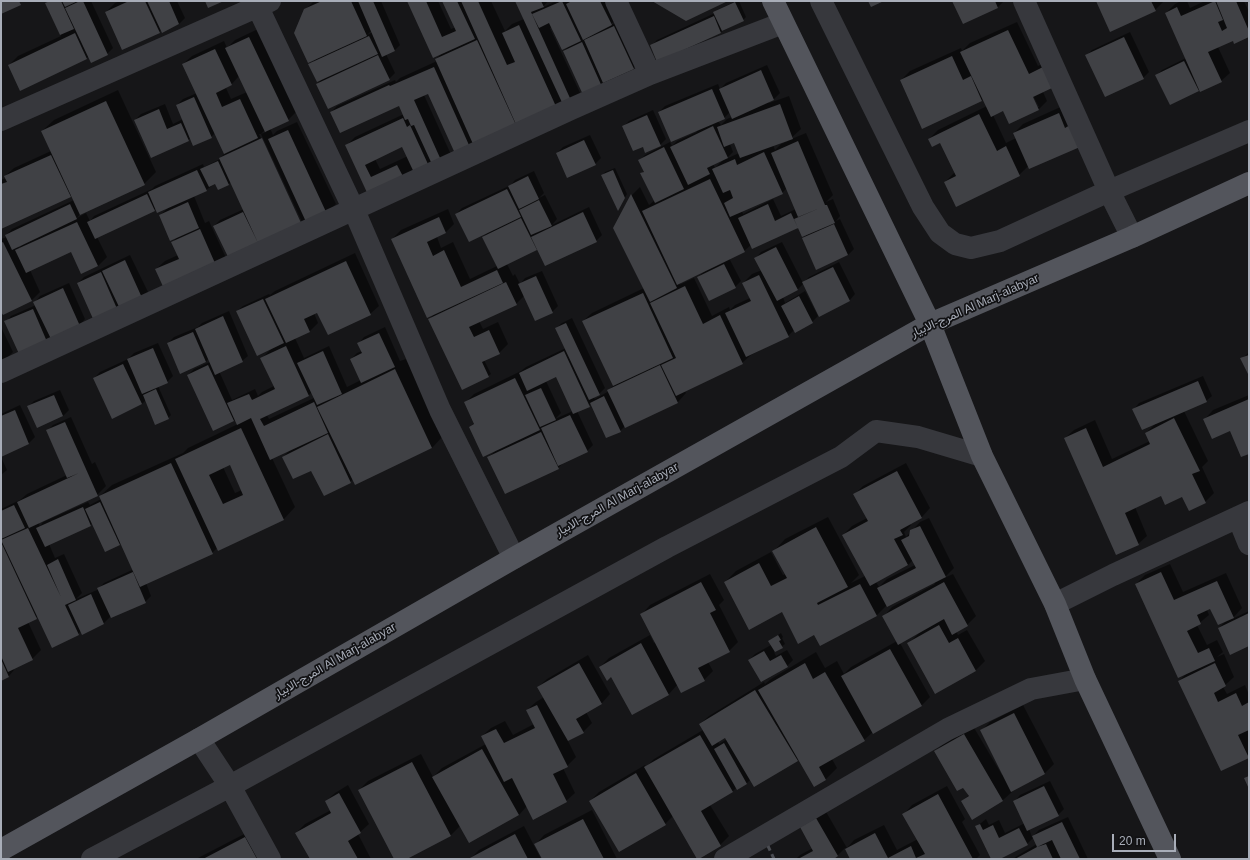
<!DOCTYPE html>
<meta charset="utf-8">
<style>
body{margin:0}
#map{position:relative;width:1250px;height:860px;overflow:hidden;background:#161618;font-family:Arial,sans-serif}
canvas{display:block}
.frame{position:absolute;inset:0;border:2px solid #a8adb8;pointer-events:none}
.scale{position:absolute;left:1112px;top:834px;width:64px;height:18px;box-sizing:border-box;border:2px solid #a8adb8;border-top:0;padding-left:5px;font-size:12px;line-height:14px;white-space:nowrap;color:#a8adb8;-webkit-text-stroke:3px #111113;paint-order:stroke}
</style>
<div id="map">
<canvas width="1250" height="860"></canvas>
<div class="frame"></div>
<div class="scale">20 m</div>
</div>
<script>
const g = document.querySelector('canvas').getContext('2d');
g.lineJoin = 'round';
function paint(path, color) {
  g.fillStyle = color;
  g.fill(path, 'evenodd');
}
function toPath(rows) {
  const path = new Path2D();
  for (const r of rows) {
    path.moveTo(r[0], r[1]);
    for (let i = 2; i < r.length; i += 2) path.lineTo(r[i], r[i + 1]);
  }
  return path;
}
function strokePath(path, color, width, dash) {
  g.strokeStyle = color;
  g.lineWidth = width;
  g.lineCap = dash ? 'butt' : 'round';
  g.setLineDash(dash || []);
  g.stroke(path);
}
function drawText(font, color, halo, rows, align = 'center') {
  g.font = font + ' Arial,Vazirmatn,sans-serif';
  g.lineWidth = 3.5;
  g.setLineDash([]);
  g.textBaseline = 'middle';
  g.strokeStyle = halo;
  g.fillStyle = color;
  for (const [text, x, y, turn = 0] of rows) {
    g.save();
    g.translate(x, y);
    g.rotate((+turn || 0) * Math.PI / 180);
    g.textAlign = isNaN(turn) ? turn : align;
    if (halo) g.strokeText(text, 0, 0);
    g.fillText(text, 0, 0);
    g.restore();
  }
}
const shadow = toPath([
 [49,1,91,1,113,48,107,54,89,56,87,58,9,65,18,56,61,36,46,4],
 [120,1,177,1,185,18,179,24,162,31,161,30,159,32,106,12,115,3],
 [314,1,381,1,400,45,395,50,386,54,395,73,389,79,317,84,322,79,310,65,316,59,305,10],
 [372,30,373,32,367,35],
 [408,1,438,1,451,29,456,27,443,1,491,1,505,31,512,24,524,19,516,1,548,1,542,8,556,1,608,1,617,19,610,25,620,21,639,62,633,68,608,80,603,88,564,51,570,45,552,27,550,28,582,97,473,153,429,92,424,95,453,159,370,198,346,146,355,137,404,114,399,105,331,112,337,106,395,80,396,82,400,78,437,61,436,59,442,53],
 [403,146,408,156,380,169,375,159],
 [736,1,739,1,746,17,743,20,721,32,658,61,651,46,657,40,715,13,717,10],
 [953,1,1004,1,997,8],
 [1097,1,1164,1,1155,10],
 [1181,1,1187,1,1190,8,1205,1,1244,1,1249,12,1249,36,1233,39,1218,47,1230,73,1221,81,1200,89,1198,91,1157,75,1162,70,1186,58,1166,13,1175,4],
 [1017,22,1038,66,1052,59,1043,92,1047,101,1038,110,1003,109,993,115,1006,143,1016,138,1014,133,1023,124,1067,104,1079,117,1019,175,945,182,955,172,941,142,929,139,938,130,987,106,983,99,982,101,901,80,910,71,961,48,962,51,970,43],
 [1031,92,1039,107,1036,107,1030,93],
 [258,29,297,111,288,120,270,128,273,135,277,131,297,122,336,204,327,213,259,246,214,226,220,220,244,209,231,182,229,184,216,183,206,190,194,196,205,223,209,221,227,260,156,269,165,261,178,255,173,242,178,236,160,215,168,208,156,208,154,210,97,237,107,257,98,266,71,250,30,270,40,292,32,300,1,310,1,239,7,237,6,235,12,229,74,200,72,195,1,227,1,180,6,178,5,176,14,168,51,151,42,131,54,120,118,90,156,172,144,184,81,213,77,218,86,213,90,221,94,216,152,189,155,186,203,164,204,167,220,159,220,158,225,153,215,133,211,137,191,138,188,140,135,120,141,114,165,104,173,124,183,119,177,105,183,99,197,93,183,64,192,56,224,41,227,48,235,40],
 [239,76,247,92,231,99,226,88,231,85],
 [265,130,266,132,261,134,302,222,300,222,259,134,261,134],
 [24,243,19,248,18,246],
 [1130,32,1149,72,1143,78,1086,56,1092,50],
 [767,65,780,93,774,99,768,102,769,103,789,96,801,129,789,140,806,133,833,195,826,202,833,199,840,216,836,221,840,219,854,249,848,255,816,268,803,238,808,234,799,226,797,227,751,245,744,251,729,258,741,281,735,287,698,277,705,271,684,280,679,285,694,278,712,316,729,307,730,310,735,305,750,298,743,283,752,274,762,270,756,258,761,252,782,242,803,283,809,277,839,262,855,294,850,300,820,315,804,283,798,289,783,297,785,303,805,291,818,316,812,322,795,329,788,336,751,355,742,363,685,391,686,393,678,402,626,427,625,426,620,431,591,404,577,411,593,445,587,451,564,462,558,468,488,458,495,451,470,427,475,422,465,403,474,394,521,371,526,367,566,348,556,328,562,323,572,318,605,388,599,394,593,397,595,399,609,391,609,390,613,386,583,321,592,313,644,288,614,228,632,195,640,187,649,205,655,200,642,174,644,171,639,161,645,155,670,142,672,146,677,141,697,132,696,130,659,112,665,106,718,84,720,89,726,83],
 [730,112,732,117,727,119,721,125,718,121,724,118],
 [788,140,788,141,781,144,775,150,773,145],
 [735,142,739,153,726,159,733,152,730,144],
 [723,160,715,168,713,164],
 [787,188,796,209,781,216,773,199,743,214,742,211,782,193],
 [556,376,573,411,555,419,561,413,546,381],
 [653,110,666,139,660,145,643,146,623,127,629,121],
 [590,135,601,158,595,164,557,153,563,147],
 [615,168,627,194,618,210,603,175,605,172],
 [534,171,544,193,539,198,545,195,557,219,552,225,589,207,602,235,596,241,538,249,507,264,513,276,515,274,520,284,525,278,542,271,558,306,552,312,525,295,516,304,479,321,483,329,498,322,508,344,499,353,484,360,491,374,488,376,429,320,434,314,392,239,401,230,448,209,454,224,445,233,437,237,441,248,453,242,470,279,497,266,483,237,488,232,456,214,462,208,511,185,515,180],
 [355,253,379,306,370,314,318,311,314,313,318,323,310,331,295,338,304,358,329,346,347,387,361,380,351,359,357,353,362,351,359,343,364,337,385,327,400,361,406,359,443,436,432,448,353,479,350,482,312,469,283,457,290,450,272,458,295,507,284,519,218,549,217,548,212,553,146,583,151,596,145,602,111,616,104,623,81,631,78,634,38,616,28,622,41,650,32,659,13,668,14,670,9,676,1,680,1,509,20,500,27,494,67,475,47,431,53,425,71,417,92,464,95,462,106,486,97,495,38,522,40,526,43,522,88,502,90,505,101,499,100,496,112,485,183,453,188,448,238,424,236,419,234,421,188,375,194,369,210,362,209,358,206,362,168,343,174,337,198,327,202,323,229,311,248,356,242,361,219,371,232,400,255,389,258,396,262,392,274,386,261,359,271,349,237,311,243,306,269,294,270,295,275,291],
 [312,392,314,398,269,419,267,415,309,395],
 [230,464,242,490,235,493,223,467],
 [92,523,105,551,121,543,134,569,104,583,97,590,76,599,82,593,64,554,55,558,49,544,91,525],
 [130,255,149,294,118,310,78,283,84,277],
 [69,283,85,319,80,325,48,343,6,322,11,316,36,305,35,302,40,296],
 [1,327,13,352,4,361,1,363],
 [158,343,173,376,167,382,158,386,171,415,168,418,146,400,142,404,94,378,100,372,128,359,134,353],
 [1249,352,1249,374,1242,359],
 [1203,376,1212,396,1206,401,1184,411,1208,461,1202,467,1214,493,1205,502,1182,496,1161,495,1135,507,1147,536,1138,544,1065,438,1074,430,1095,420,1112,459,1150,441,1146,433,1156,423,1134,409,1139,403],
 [60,390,69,410,63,416,29,406,34,401],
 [1249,395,1249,453,1230,430,1205,419,1213,410],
 [20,405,35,437,29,443,1,455,1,414],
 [1,457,7,470,1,475],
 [906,463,930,508,922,517,910,524,911,525,904,532,906,537,920,522,929,518,954,568,944,578,953,574,976,616,967,625,956,631,958,635,967,630,985,661,976,670,936,693,908,644,919,633,900,643,930,697,921,706,873,732,864,740,832,759,837,768,826,779,814,786,799,759,751,779,747,783,738,788,737,787,733,791,710,805,729,836,720,845,673,816,665,824,590,801,599,792,645,765,646,767,654,759,703,730,700,724,709,716,764,682,765,684,771,679,816,652,825,668,837,661,844,674,851,667,897,641,884,616,892,607,935,584,934,582,887,605,876,616,815,634,782,611,725,582,736,571,771,552,783,575,786,574,774,551,785,539,828,517,859,575,851,583,865,576,843,535,852,526,867,518,855,494,863,486],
 [913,560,915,565,887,579,879,587,876,582,908,565],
 [726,737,727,739,719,744,718,741],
 [1170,564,1183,592,1226,573,1242,608,1232,619,1249,611,1249,645,1219,628,1227,620,1211,608,1207,610,1209,615,1197,625,1207,645,1217,640,1223,652,1217,657,1224,654,1234,677,1223,687,1227,694,1245,685,1249,695,1249,757,1222,770,1179,681,1186,674,1136,584,1145,575],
 [710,574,724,600,719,605,738,642,729,651,708,662,713,671,704,680,682,692,678,684,669,694,633,713,612,675,600,667,609,658,650,635,654,643,656,642,642,614,650,605],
 [781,633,783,637,782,638,785,644,774,652,776,656,787,650,793,660,787,666,749,660,755,654,771,645,769,641],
 [588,655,610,694,602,703,586,712,592,723,583,732,568,741,576,757,567,766,563,768,575,793,566,801,527,806,519,815,460,826,451,835,405,859,395,859,359,790,368,781,421,754,433,777,442,768,486,744,482,736,491,728,505,721,513,735,534,724,527,710,536,702,544,697,538,687,547,679],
 [1023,705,1054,764,1045,773,1011,791,1012,792,1003,800,973,818,962,801,969,795,936,751,944,743,973,726,1002,775,1003,774,981,731,990,722],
 [1050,781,1064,809,1058,815,1029,829,1032,837,1039,830,1068,817,1088,859,1013,859,1017,856,1037,844,1034,837,1027,844,998,859,993,859,976,827,986,819,989,825,999,820,1005,833,1025,823,1015,801,1020,795],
 [348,785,369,824,358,834,371,859,311,859,296,833,305,824,331,810,326,801,335,793],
 [947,786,965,819,962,822,980,855,976,859,851,859,845,848,834,859,796,859,800,855,813,848,801,827,825,810,847,848,854,840,884,825,897,850,918,839,904,814,912,805],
 [592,810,617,859,543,859,536,844,544,835],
 [524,826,541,859,470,859,479,850],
 [254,829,261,859,196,859]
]);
const building = toPath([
 [1,1,19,1,21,5,1,14],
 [50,1,61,1,74,29,60,35,45,3],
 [62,1,78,1,65,7],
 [80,1,83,1,108,55,91,63,65,8],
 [129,1,145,1,160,33,122,50,105,12],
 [147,1,169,1,179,24,162,33],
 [205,1,224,1,208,8],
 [322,1,351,1,367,36,308,63,294,33,304,9],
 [358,1,373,1,395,51,382,57],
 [407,1,426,1,442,37,456,31,442,1,457,1,475,39,433,58],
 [461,1,478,1,507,65,515,62,502,33,519,25,559,113,519,131],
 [515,1,541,1,544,7,531,12,574,107,566,111],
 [562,1,581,41,562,50,549,23,539,28,532,14],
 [572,1,600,1,612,25,583,40,566,4],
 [652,1,728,1,686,21],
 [868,1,884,1,871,7],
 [952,1,995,1,998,8,963,24],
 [1096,1,1151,1,1156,11,1110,32],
 [1215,1,1223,20,1218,22,1222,31,1227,28,1216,1,1236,1,1249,31,1249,37,1234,44,1233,41,1208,52,1222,82,1200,92,1165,13,1177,7,1181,16],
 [735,2,744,21,722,31,713,12],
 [714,16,721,33,657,62,650,45],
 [614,26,634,69,603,83,584,40],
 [1008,30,1029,74,1043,67,1052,88,1033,97,1039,110,1009,124,1003,111,991,117,960,52],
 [75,33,87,59,20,91,8,65],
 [369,36,378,54,317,82,308,64],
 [249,37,289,121,265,132,225,48],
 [1124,37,1144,79,1105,97,1085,55],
 [477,40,516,125,473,144,435,59],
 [582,42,603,89,584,97,563,51],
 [215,49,232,85,216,93,222,107,240,99,258,138,224,154,182,64],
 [378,55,390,80,328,109,316,84],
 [952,56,963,80,971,76,982,101,922,129,900,80],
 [1184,61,1199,91,1170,105,1155,75],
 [434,67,473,154,458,160,428,94,414,100,445,169,436,173,414,125,411,126,408,119,405,120,399,106,340,133,330,112,389,85,390,86],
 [761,70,774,100,732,119,719,89],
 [712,89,725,119,671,142,658,112],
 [194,97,212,138,193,146,176,105],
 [106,101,145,185,80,215,41,131],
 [780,104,793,139,740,158,734,143,724,147,717,127],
 [159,109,167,129,181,123,189,141,151,158,134,120],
 [1059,113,1065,128,1070,125,1080,147,1029,169,1013,133],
 [979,114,997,151,1006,146,1020,176,956,207,944,182,956,176,940,143,932,147,928,139],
 [647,115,661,146,645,153,643,147,633,151,622,126],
 [403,118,407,127,410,125,433,175,418,181,402,147,365,165,371,177,397,165,406,182,370,199,345,145],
 [713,126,728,158,707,168,710,174,688,185,670,147],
 [288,130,327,214,307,224,268,139],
 [262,138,302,225,259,245,219,158],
 [584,140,596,165,567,178,556,153],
 [798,141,825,205,827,205,835,223,802,237,794,219,820,208,798,217,771,153],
 [664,147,684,189,655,203,640,173,644,172,638,160],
 [764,152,783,194,730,217,724,203,733,198,730,190,723,193,712,169,735,159,737,165],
 [51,155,71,197,1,229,1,184,7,182,4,176],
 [218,161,229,185,218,190,215,184,209,187,200,169],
 [197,170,207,191,157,213,148,192],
 [613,170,625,198,618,211,601,175],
 [528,176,539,199,519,209,508,186],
 [710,179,745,252,677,285,642,211],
 [507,189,521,217,469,242,455,214],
 [147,194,155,211,95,239,87,222],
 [631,194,677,288,650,302,613,228],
 [539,200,552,226,531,235,519,210],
 [188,202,199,228,170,241,159,215],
 [70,204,77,219,12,250,5,235],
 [768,204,775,221,791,213,798,228,752,249,738,218],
 [243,212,260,247,230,261,213,226],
 [583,212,597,242,545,266,531,237],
 [439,217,446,233,427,242,433,256,444,250,461,287,497,270,503,283,427,318,391,239],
 [521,218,537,250,498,269,482,237],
 [77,222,98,266,81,274,71,252,26,273,15,250],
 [834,224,848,255,816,270,802,238],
 [200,229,218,270,166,293,155,269,179,259,171,242],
 [3,242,32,301,3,315,1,312,1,243],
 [776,247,798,290,777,301,754,258],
 [125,260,143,300,121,311,102,271],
 [346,261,371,315,328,335,317,313,304,319,310,332,286,343,265,299],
 [724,264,736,288,709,301,697,277],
 [833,267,850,301,819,317,802,282],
 [101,272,118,311,94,321,77,283],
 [759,275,789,337,746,357,725,313,751,301,742,283],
 [536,276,553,313,535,321,518,284],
 [506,282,517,305,469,327,474,337,489,330,500,354,482,362,489,377,462,390,428,319],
 [685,286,703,324,720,315,743,364,676,396,661,365,676,358,650,303],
 [63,288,80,326,51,339,33,302],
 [643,293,673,358,613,386,582,321],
 [799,296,813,323,795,333,781,306],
 [263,299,284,343,257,356,236,311],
 [33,309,48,344,20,356,4,321],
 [223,316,243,362,215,375,195,329],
 [566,323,600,395,589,400,555,328],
 [193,332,206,362,180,374,167,343],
 [379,333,395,367,361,383,350,359,362,353,357,343],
 [286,346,309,396,260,419,264,426,314,402,328,433,270,460,251,418,237,425,227,403,249,394,252,400,275,389,260,358],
 [153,348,168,383,142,394,127,359],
 [323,351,342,394,317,405,297,363],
 [564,351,590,407,573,414,556,377,527,391,519,373],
 [1249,355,1249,376,1240,358],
 [123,364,142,404,112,419,93,378],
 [208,365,234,421,213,431,187,375],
 [660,365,678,403,625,428,607,390],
 [395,369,432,448,355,485,317,407],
 [515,378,540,430,483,457,469,427,474,424,464,402],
 [1198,381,1207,402,1142,430,1132,409],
 [541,388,556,420,540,427,525,395],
 [156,389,169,419,155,425,143,395],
 [54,395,63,416,37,428,27,406],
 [604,396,621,432,606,438,590,403],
 [1249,399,1249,454,1241,457,1230,431,1212,439,1203,419],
 [15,410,29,444,1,457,1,416],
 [570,415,588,452,558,466,541,428],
 [1174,418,1200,471,1192,474,1206,503,1189,511,1182,497,1165,505,1161,496,1125,513,1139,545,1116,555,1064,438,1086,428,1103,467,1150,444,1145,433],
 [65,422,98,496,29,528,17,502,79,473,67,478,46,430],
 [241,428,284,520,218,551,175,459],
 [230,465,243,495,223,504,209,475],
 [541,432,559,469,505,494,487,457],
 [328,434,351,483,324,496,311,471,293,479,282,457],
 [171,463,213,554,140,587,99,496],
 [897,471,922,518,900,530,903,535,894,539,908,565,870,586,842,535,868,521,853,494],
 [100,502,120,545,105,552,85,509],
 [14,505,25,528,1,539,1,511],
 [83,507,91,526,45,547,36,528],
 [920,526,946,577,887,607,877,588,916,568,901,540,909,536,910,530],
 [816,527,848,587,817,603,818,605,860,584,877,616,820,646,814,635,798,644,782,612,749,630,724,582,759,563,771,586,787,578,772,551],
 [28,528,61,597,47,565,58,559,76,600,65,605,79,635,52,648,1,540],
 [1,542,37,619,18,628,33,660,8,672,1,656],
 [133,572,146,603,111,618,97,588],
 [1161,572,1174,600,1217,581,1234,618,1218,625,1210,609,1197,615,1201,624,1187,631,1198,653,1209,648,1215,661,1178,678,1135,584],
 [701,582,716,610,710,613,730,652,698,668,705,681,681,693,640,614],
 [944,582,968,626,952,635,944,619,898,645,882,616],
 [91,594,104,624,82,635,68,605],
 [1249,613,1249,646,1230,655,1218,628],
 [939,625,949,643,958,638,976,671,935,694,907,643],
 [778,635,781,640,779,641,783,648,775,652,768,641],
 [641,643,669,695,632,715,611,677,607,681,599,667],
 [890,649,922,706,873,734,841,676],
 [764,651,770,661,781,655,788,667,761,682,748,660],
 [1,659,9,677,1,681],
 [579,663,602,704,576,719,584,733,568,741,537,687],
 [805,663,813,679,825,672,865,741,819,767,826,780,814,787,758,690],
 [1215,663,1226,686,1214,693,1218,702,1236,693,1242,706,1249,702,1249,730,1238,735,1249,758,1221,771,1178,681],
 [755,690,798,761,754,787,725,738,712,746,699,724],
 [537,705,568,767,553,774,567,802,533,820,512,778,504,782,481,736,496,729,504,743,535,728,526,710],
 [1014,713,1045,774,1011,792,980,730],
 [964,734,1003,801,972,820,961,801,969,796,963,788,957,791,934,751],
 [700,735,733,792,701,811,721,846,699,859,697,859,644,767],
 [724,743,747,784,737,790,714,749],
 [482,749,519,815,469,843,432,777],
 [412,762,451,836,407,859,394,859,358,790],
 [636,773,666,825,619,852,589,801],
 [1249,776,1249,789,1244,778],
 [1044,786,1059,816,1027,831,1013,801],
 [339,793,361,833,348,841,358,859,310,859,295,833,331,813,325,801],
 [938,794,973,859,850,859,845,849,875,833,888,858,911,846,916,858,925,854,902,814],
 [816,818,838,856,834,859,798,859,813,851,800,827],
 [583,819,604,859,542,859,534,844],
 [1062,822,1080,859,1061,859,1052,840,1037,847,1032,836],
 [980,824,983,830,993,825,999,838,1019,828,1028,845,1000,859,991,859,975,826],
 [515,834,528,859,468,859],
 [245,837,257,859,203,859],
 [1046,844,1053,859,1015,859,1037,847]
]);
const minor = toPath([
 [255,1,354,210,440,410,514,558],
 [616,1,650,74],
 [821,1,923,207,940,233,955,244,971,248,1000,241,1109,191,1249,131],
 [1024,1,1109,191,1132,237],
 [1,120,270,1],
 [1,372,571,109,650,74,783,23],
 [1238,517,1249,544],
 [1055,604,1113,575,1249,512],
 [199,739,230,786,270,859],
 [92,859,230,786,667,547,841,457,876,431,918,437,982,456],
 [725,859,948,729,1031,689,1085,679]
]);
const major = toPath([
 [773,1,930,324,982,456,1055,604,1085,679,1170,859],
 [1,850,199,739,514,558,930,324,1132,237,1249,183]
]);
const rail = toPath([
 [768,846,774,859]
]);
const streetNames = [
 ["المرج-الابيار Al Marj-alabyar",975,306,-24],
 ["المرج-الابيار Al Marj-alabyar",617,500,-29],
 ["المرج-الابيار Al Marj-alabyar",335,661,-30]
];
paint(shadow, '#0007');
paint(building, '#404145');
strokePath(minor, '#37383d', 22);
strokePath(major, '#53555c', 22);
strokePath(rail, '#4a4c52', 3, [5, 4]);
drawText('12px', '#a8adb8', '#111113', streetNames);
</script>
